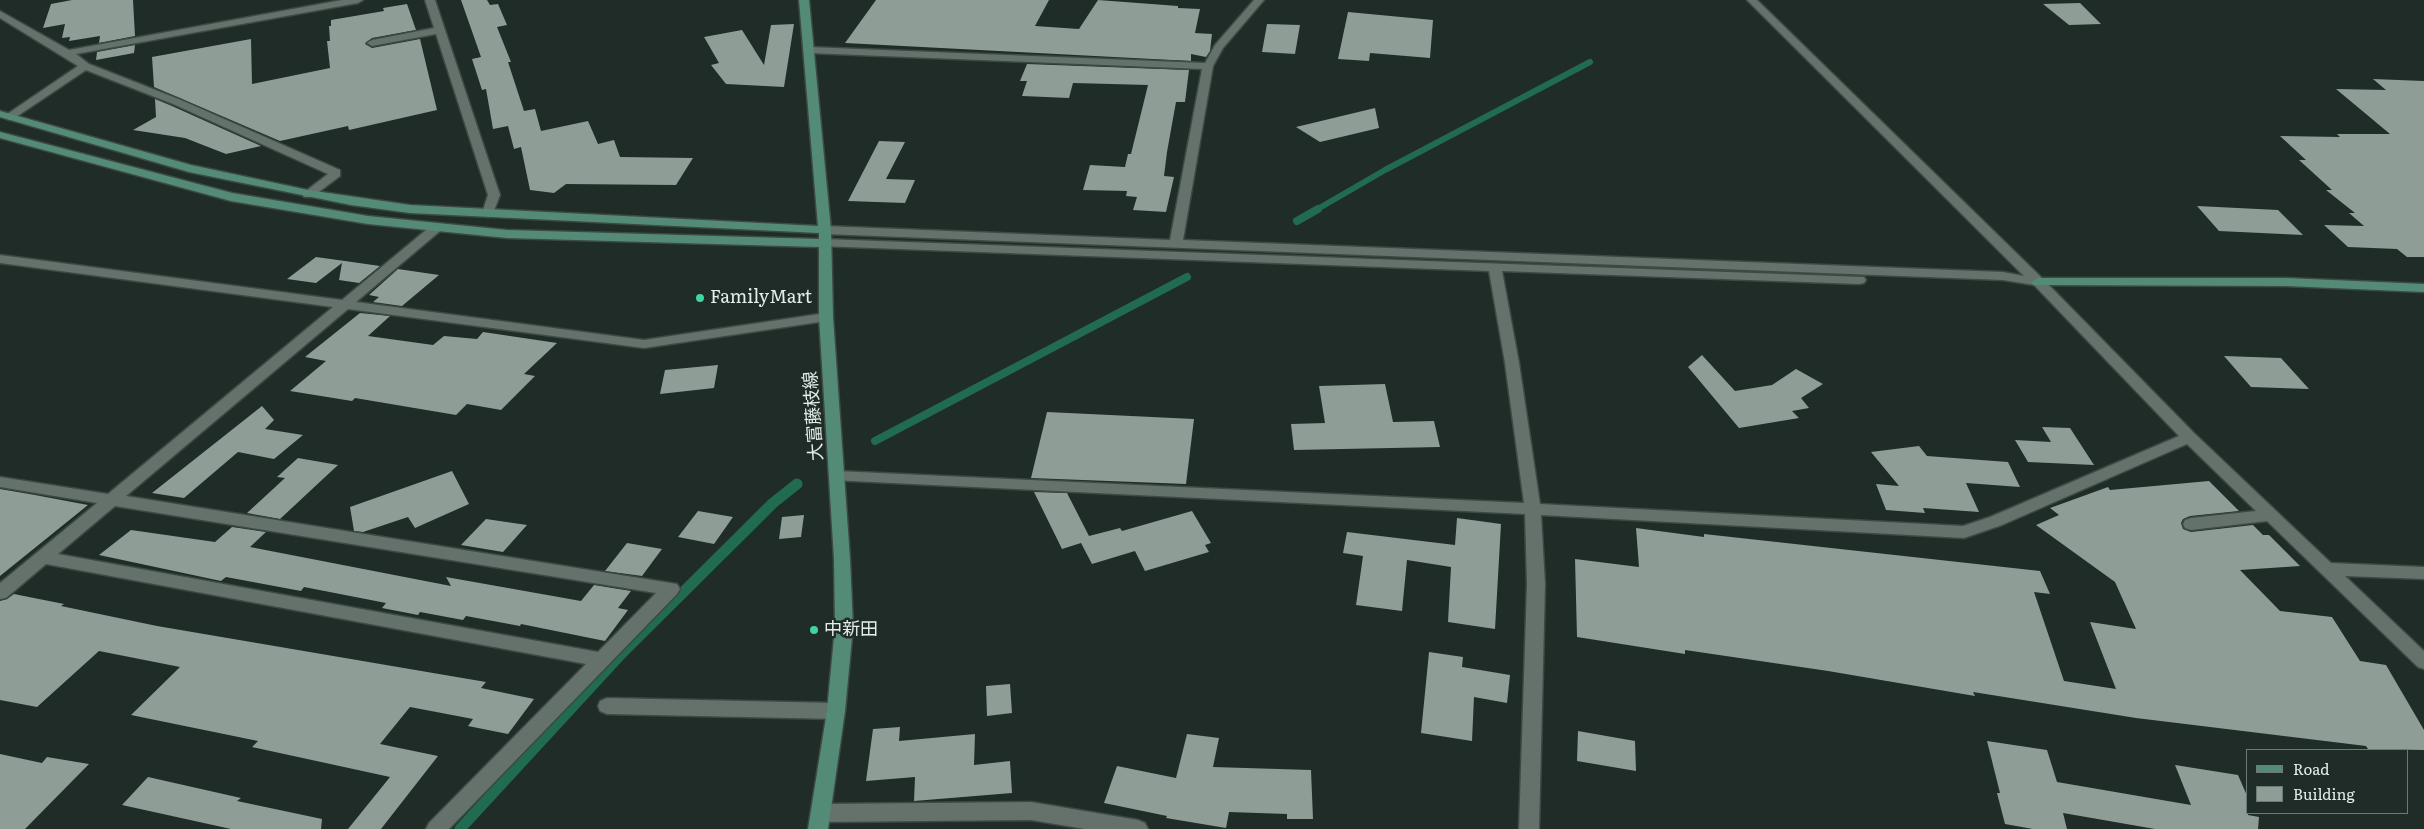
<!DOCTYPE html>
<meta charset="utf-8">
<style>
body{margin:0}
#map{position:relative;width:2424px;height:829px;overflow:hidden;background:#1f2c27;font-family:Literata,serif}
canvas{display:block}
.legend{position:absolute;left:2246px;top:749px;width:162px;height:65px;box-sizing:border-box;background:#1f2c27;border:1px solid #6e7975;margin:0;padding:6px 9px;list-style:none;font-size:15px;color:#e4ede9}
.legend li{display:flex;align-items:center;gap:10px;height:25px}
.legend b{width:25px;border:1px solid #6e7975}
</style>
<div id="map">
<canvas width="2424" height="829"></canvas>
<ul class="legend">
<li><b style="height:6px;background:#548b77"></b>Road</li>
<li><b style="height:14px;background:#8e9d96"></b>Building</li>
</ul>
</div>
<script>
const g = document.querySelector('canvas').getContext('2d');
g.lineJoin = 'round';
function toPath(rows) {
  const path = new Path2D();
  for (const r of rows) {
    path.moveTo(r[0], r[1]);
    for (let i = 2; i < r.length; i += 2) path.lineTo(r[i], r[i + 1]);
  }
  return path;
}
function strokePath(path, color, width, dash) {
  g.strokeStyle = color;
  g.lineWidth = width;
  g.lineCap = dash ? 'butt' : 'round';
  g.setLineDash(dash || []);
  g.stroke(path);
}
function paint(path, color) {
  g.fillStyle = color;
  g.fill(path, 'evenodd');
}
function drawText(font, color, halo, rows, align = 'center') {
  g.font = font + ' Literata,"Noto Sans JP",serif';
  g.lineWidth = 5;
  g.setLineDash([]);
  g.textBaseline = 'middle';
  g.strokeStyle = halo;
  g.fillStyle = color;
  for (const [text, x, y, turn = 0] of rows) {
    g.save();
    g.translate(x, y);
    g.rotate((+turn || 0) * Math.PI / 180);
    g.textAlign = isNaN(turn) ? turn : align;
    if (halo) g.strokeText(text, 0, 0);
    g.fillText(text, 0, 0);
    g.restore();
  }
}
const streamFar2 = toPath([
 [1316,210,1385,170,1590,62]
]);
const streamFar1 = toPath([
 [1297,221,1318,209],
 [875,441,1187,277]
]);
const stream = toPath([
 [460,829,623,652,773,503,797,484]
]);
const building = toPath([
 [72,0,133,0,135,36,99,43,100,36,69,41,70,37,62,38,65,24,43,28,51,4],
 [461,0,487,0,490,5,498,4,507,25,497,27,511,62,508,62,524,111,535,109,541,131,588,121,598,144,614,140,620,157,693,158,676,185,566,184,554,193,530,190,521,147,514,149,508,126,493,129,486,89,482,90,472,59,481,57],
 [876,0,1049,0,1035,26,1079,29,1098,0,1178,6,1178,8,1200,9,1195,33,1212,34,1210,51,1206,57,1191,54,1191,61,845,43],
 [2080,3,2101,24,2069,25,2043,4],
 [407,4,416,30,372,38,365,44,372,48,420,39,437,110,349,130,348,126,280,141,154,87,152,57,251,39,252,84,330,68,327,41,330,41,329,26,331,26,331,20,384,11,383,8],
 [1348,12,1433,20,1430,58,1370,53,1369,61,1338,59],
 [794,24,784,87,726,84,711,65,719,63,704,37,742,30,764,65,771,25],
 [1267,24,1300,25,1295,54,1262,52],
 [135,45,134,53,96,60,97,52],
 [1027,64,1189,70,1185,102,1176,102,1167,152,1164,176,1174,177,1166,212,1133,210,1137,197,1126,196,1127,191,1083,190,1090,165,1125,167,1128,154,1131,154,1148,85,1073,83,1069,98,1022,96,1027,81,1020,81],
 [2373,79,2424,81,2424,257,2407,257,2397,249,2348,247,2324,225,2364,226,2349,213,2355,213,2326,190,2332,190,2299,160,2306,160,2280,136,2340,137,2337,134,2390,134,2336,89,2386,90],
 [155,99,172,106,261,146,226,154,185,138,133,130,156,117],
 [1375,108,1379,128,1320,142,1296,127],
 [879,141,905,142,886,179,915,180,905,203,848,201],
 [2197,206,2278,210,2303,235,2219,231],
 [316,257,345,261,380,266,359,283,339,280,342,263,316,283,287,279],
 [398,269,439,275,402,306,373,302,379,297,369,295],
 [360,313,390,316,368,336,433,345,444,336,477,339,483,332,557,343,524,374,535,376,501,410,467,404,456,415,355,398,352,401,290,391,326,361,305,357],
 [1702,355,1735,391,1772,385,1796,369,1823,384,1801,398,1809,408,1792,411,1799,418,1739,428,1688,367],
 [2224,356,2281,358,2309,389,2251,387],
 [718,365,714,388,660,394,665,370],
 [1385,384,1393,422,1434,421,1440,447,1294,450,1291,424,1325,423,1319,386],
 [262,406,274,420,265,429,303,435,274,459,238,452,184,498,152,493],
 [1047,412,1194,419,1186,484,1031,478],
 [2042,427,2070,428,2094,465,2028,462,2015,440,2051,442],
 [1919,446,1927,456,2008,462,2020,487,1966,483,1979,512,1923,508,1925,513,1886,510,1876,484,1899,486,1871,452],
 [298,458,338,465,280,519,247,513,285,478,277,477],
 [452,471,469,504,415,528,408,517,363,532,354,531,350,507],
 [2209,481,2239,511,2190,516,2183,519,2181,523,2183,529,2191,532,2253,525,2263,535,2269,535,2300,566,2240,570,2280,611,2332,617,2360,661,2386,665,2424,730,2424,750,2368,749,2366,746,2136,718,1973,692,1975,696,1828,671,1685,650,1685,654,1577,637,1575,559,1639,567,1636,528,1704,537,1704,534,2040,571,2050,594,2034,592,2064,681,2116,689,2090,622,2136,629,2115,582,2036,525,2059,515,2050,508,2108,487,2110,490],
 [0,489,35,495,88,505,0,576],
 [1034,492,1067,493,1089,536,1120,528,1122,531,1192,511,1211,543,1205,545,1209,552,1145,571,1135,551,1092,564,1081,543,1062,549],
 [698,511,733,517,714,544,678,537],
 [804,515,801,537,779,539,782,517],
 [1457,518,1501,524,1495,629,1448,622,1451,567,1407,560,1402,611,1356,605,1363,556,1343,553,1347,532,1455,545],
 [486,519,527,525,503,552,461,545],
 [232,527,266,532,250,547,451,586,446,577,581,601,594,585,631,591,618,608,628,610,605,641,521,624,520,626,466,616,463,620,420,612,418,615,382,608,386,603,304,587,301,591,226,577,221,581,99,555,131,530,215,542],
 [627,543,662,549,642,576,605,571],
 [14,594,64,604,61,606,157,626,486,682,481,688,534,699,508,734,468,726,473,719,410,707,380,744,438,756,381,829,348,829,390,777,252,747,258,741,131,715,180,667,99,651,37,707,0,700,0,601,7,599],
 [1429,652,1463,657,1462,667,1510,675,1507,703,1474,697,1472,741,1421,733],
 [1010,684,1012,713,987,716,986,686],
 [900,727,899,741,975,734,974,765,1010,761,1012,793,914,801,915,777,866,781,873,729],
 [1578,731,1635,741,1636,771,1577,761],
 [1187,734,1219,738,1213,767,1311,770,1313,819,1287,819,1287,814,1229,812,1226,828,1166,818,1167,816,1104,803,1117,766,1176,778],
 [1987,741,2047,750,2057,782,2191,805,2175,765,2238,775,2248,798,2248,815,2259,817,2258,829,2155,829,2063,813,2067,829,2033,829,2005,824,1997,793,2000,793],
 [0,754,42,763,47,757,89,764,25,829,0,829],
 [148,777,241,798,237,801,322,819,321,829,231,829,122,805]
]);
const street = toPath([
 [342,0,363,0,358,3,76,54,89,64,181,100,340,170,340,176,312,197,304,197,302,194,328,174,173,104,86,70,13,119,9,120,3,117,78,66,0,18,0,11,69,50,342,0],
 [425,0,435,0,500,195,492,216,488,217,482,213,488,195,436,34,372,46,367,43,372,40,434,28,425,0],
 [1254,0,1264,0,1223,48,1213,66,1183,240,2003,272,2024,276,1747,0,1757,0,2043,279,2194,433,2331,563,2424,567,2424,579,2345,576,2424,651,2424,669,2418,667,2267,521,2191,530,2185,528,2183,524,2185,520,2191,518,2256,511,2187,444,2002,525,1964,538,1541,515,1545,584,1539,829,1519,829,1527,584,1525,514,831,480,829,476,831,472,837,471,1524,503,1505,363,1489,271,819,246,818,243,819,240,824,239,1864,277,1866,280,1864,283,1859,284,1502,271,1519,363,1540,504,1963,526,1990,517,2179,436,2034,285,2003,280,825,234,819,230,825,226,1170,240,1202,69,809,53,804,50,809,47,1205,63,1215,45,1254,0],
 [436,224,440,225,442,228,440,231,356,302,644,340,826,313,833,317,826,321,644,348,348,309,126,496,677,584,680,589,677,594,449,829,426,829,429,823,586,664,46,564,6,598,0,599,0,583,97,503,0,487,0,477,108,494,333,307,0,263,0,255,342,300,432,225,436,224],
 [115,506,656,593,598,652,58,554,115,506],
 [607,698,836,703,843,706,845,711,843,716,836,719,607,714,600,711,598,706,600,701,607,698],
 [1031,802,1138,820,1145,823,1148,829,1085,829,1031,820,821,822,814,819,811,813,814,807,821,804,1031,802]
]);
const secondary = toPath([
 [799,0,809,0,831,230,833,317,850,559,853,627,845,711,828,829,808,829,827,711,835,627,834,559,819,317,819,247,507,238,368,224,231,201,0,138,0,132,232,193,368,216,507,230,819,239,819,233,410,213,351,205,189,172,0,117,0,111,191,165,308,190,410,205,818,226,799,0],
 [2038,278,2286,278,2424,284,2424,292,2286,286,2033,285,2031,282,2038,278]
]);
const markers = [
 [700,298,5,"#40d4a1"],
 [814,630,5,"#40d4a1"]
];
const poiNames = [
 ["FamilyMart",710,298],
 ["中新田",824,630]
];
const streetNames = [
 ["大富藤枝線",814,416,-94]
];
strokePath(streamFar2, '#216b51', 6);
strokePath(streamFar1, '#216b51', 8);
strokePath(stream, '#216b51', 11);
paint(building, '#8e9d96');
strokePath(street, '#3d4943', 3);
strokePath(secondary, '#3d4943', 3);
paint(street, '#64726b');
paint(secondary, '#548b77');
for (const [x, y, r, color] of markers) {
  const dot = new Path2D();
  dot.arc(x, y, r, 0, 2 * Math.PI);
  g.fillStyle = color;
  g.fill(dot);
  strokePath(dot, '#1f2c27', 2);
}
drawText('18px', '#e4ede9', '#1f2c27', poiNames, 'left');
drawText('18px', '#e4ede9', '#1f2c27', streetNames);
</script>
